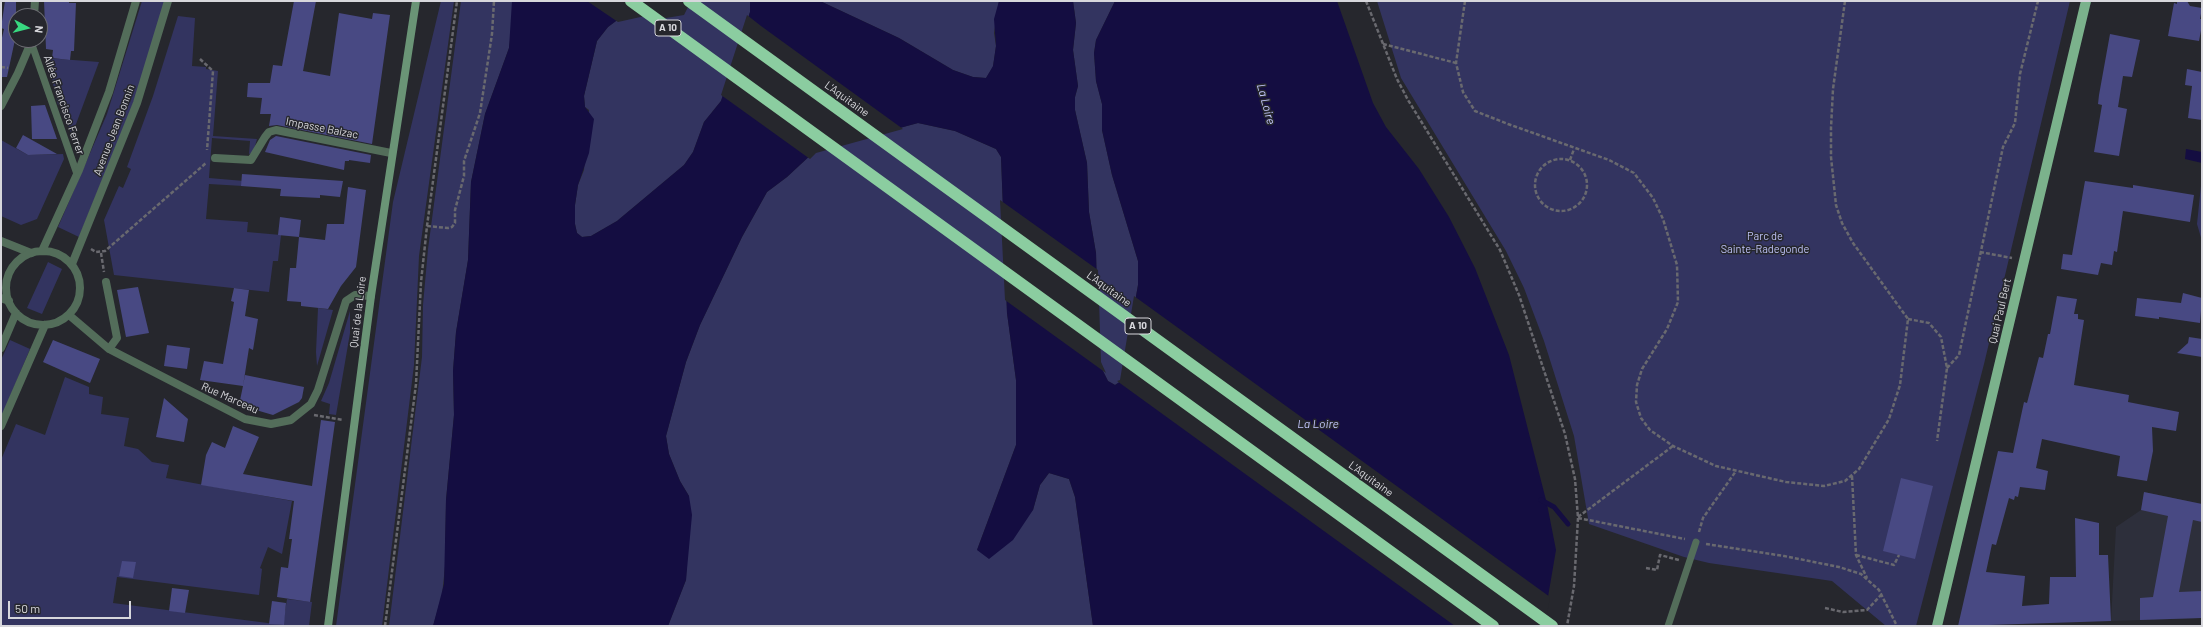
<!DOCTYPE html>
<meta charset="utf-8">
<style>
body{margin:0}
#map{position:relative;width:2203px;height:627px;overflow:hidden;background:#26272d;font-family:Barlow,sans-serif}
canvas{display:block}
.frame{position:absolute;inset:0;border:2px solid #d7d7dc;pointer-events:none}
.north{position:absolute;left:8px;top:8px;width:40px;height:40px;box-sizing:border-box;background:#26272d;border:1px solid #6d6d73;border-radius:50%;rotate:97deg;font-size:11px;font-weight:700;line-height:16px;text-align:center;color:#d7d7dc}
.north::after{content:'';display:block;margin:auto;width:14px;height:18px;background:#38d880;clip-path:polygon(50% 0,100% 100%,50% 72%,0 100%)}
.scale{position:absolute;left:8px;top:601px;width:123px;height:18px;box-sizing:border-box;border:2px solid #d7d7dc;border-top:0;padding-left:5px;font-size:12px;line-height:14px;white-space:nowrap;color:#d7d7dc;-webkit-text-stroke:3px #26272d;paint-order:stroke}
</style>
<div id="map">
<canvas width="2203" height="627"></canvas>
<div class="frame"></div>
<div class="north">N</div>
<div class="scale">50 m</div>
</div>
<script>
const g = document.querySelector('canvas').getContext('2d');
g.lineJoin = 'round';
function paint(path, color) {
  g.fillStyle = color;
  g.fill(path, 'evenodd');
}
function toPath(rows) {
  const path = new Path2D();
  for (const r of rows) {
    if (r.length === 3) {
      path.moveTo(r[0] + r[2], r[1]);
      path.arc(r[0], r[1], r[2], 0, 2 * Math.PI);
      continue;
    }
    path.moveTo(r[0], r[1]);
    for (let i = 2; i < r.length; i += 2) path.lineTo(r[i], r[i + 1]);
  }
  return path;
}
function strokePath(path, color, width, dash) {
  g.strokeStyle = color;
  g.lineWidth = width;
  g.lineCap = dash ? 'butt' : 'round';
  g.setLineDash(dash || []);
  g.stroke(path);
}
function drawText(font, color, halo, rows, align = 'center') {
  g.font = font + ' Barlow,sans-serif';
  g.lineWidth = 3;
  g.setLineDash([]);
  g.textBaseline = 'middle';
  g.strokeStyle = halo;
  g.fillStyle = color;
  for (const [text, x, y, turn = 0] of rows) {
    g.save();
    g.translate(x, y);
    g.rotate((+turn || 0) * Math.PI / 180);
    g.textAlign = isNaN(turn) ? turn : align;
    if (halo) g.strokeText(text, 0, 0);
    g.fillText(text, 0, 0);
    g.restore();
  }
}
const built = toPath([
 [2144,492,2202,504,2202,618,2111,621,2116,527,2141,510]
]);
const green = toPath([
 [142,1,166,1,136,97,79,237,58,227,107,114],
 [441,1,454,1,419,256,414,365,382,626,336,626,393,202],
 [461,1,512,1,512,24,509,48,485,114,471,182,468,260,456,332,453,371,454,415,446,500,445,567,442,595,433,626,389,626,422,357,423,305,428,249],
 [689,1,750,1,750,12,721,101,704,122,693,152,684,165,617,221,591,236,582,237,577,233,575,224,575,205,578,185,584,170,589,110,585,107,584,96,597,41,608,27,616,21],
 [820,1,999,1,994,33,996,46,993,67,986,78,973,77,953,70,899,38],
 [1073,1,1115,1,1096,40,1094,53,1096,81,1102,104,1102,130,1112,175,1138,261,1138,285,1121,381,1115,385,1108,381,1099,363,1096,253,1089,212,1087,163,1075,110,1075,97,1078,86,1073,50,1076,23],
 [1377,1,2070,1,1984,364,1916,626,1886,626,1832,581,1709,563,1684,557,1589,524,1574,436,1544,341,1524,288,1506,251,1401,78],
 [178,16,195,18,192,66,206,67,206,69,218,71,213,136,257,139,253,153,249,154,250,141,212,138,209,178,244,181,243,186,209,184,206,219,248,222,247,232,281,235,278,261,273,261,269,292,114,275,104,220,119,186,123,188,131,169,127,167,153,96],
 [47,58,99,62,72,135,60,105,58,105],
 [918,123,955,131,996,149,1001,157,1007,313,1016,380,1016,445,977,550,1033,510,1040,485,1049,473,1069,479,1075,497,1093,626,668,626,686,580,689,496,680,481,669,454,666,436,686,362,700,325,742,237,767,192,787,177,815,151],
 [1,140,28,155,63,154,64,159,37,219,21,225,1,216],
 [2202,176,2202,241,2197,224],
 [48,262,62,269,42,314,27,308],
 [318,308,333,310,317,366,316,352],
 [350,311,350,333,336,415,329,414,330,404,321,401,329,383],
 [10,340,30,349,1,418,1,360],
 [65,377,89,387,89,394,103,397,101,414,129,418,124,446,138,449,152,462,169,465,166,478,292,501,282,554,268,547,260,568,262,569,259,595,117,577,113,603,283,625,287,599,312,602,309,626,1,626,1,460,16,424,45,435]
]);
const water = toPath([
 [512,1,689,1,616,21,608,27,597,41,584,96,585,107,594,119,589,153,578,185,575,205,575,224,577,233,582,237,591,236,617,221,684,165,693,152,704,122,721,101,750,12,750,1,820,1,899,38,953,70,973,77,986,78,993,66,996,46,994,19,999,1,1073,1,1076,23,1073,50,1078,86,1075,97,1075,110,1087,163,1089,212,1096,253,1099,363,1108,381,1115,385,1121,381,1138,285,1138,261,1112,175,1102,130,1102,104,1096,81,1094,53,1096,40,1115,1,1337,1,1373,103,1386,127,1419,169,1449,217,1475,268,1509,355,1547,504,1556,550,1543,626,1093,626,1075,497,1069,479,1049,473,1040,485,1033,510,1013,540,989,559,977,550,1016,445,1016,380,1007,313,1001,157,996,149,955,131,918,123,815,151,787,177,767,192,742,237,700,325,686,362,666,436,669,454,680,481,689,496,692,515,686,580,668,626,433,626,444,584,446,500,454,415,453,371,456,332,468,260,471,182,485,114,509,48],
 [2186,149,2202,152,2202,163,2185,159]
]);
const pier = toPath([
 [587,1,691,1,684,15,666,18,645,16,618,22],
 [747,15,761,26,903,129,816,153,810,159,721,95],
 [1000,200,1098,270,1101,362,1106,373,1005,300],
 [1134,296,1550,597,1545,626,1455,626,1117,381,1120,380]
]);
const stream = toPath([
 [1541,500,1554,507,1568,524]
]);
const building = toPath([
 [5,1,16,1,16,35,7,77,1,77,1,42,4,29,1,28],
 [44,1,69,1,69,3,76,3,74,51,71,51,70,60,52,58,53,50,46,49],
 [294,1,316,1,303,71,330,76,339,13,372,19,373,13,390,15,372,144,277,125,269,126,271,114,260,114,262,98,247,97,248,83,270,83,273,65,282,66],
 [2177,1,2187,1,2190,6,2202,8,2200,19,2202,19,2202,25,2199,41,2168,36,2174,3,2177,4],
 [2110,34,2140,40,2132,77,2123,76,2118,107,2127,109,2119,156,2094,152,2102,105,2098,104,2099,95],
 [2187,69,2202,72,2202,120,2188,118,2192,86,2185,85],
 [45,105,57,139,32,139,31,106],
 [23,135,57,154,28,155,16,148],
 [276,136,371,155,370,163,349,160,349,161,345,161,344,170,265,152,270,140],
 [242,174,343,181,340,197,320,195,320,198,280,196,281,189,241,186],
 [2085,181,2133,188,2133,185,2194,195,2190,222,2123,211,2117,252,2114,251,2112,265,2101,263,2098,275,2061,269,2063,254,2072,255],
 [348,187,366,190,356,267,341,286,328,309,301,306,301,302,287,301,290,268,296,268,299,237,325,240,327,224,344,224],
 [280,217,301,220,299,237,278,235],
 [138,287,149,333,126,337,117,290],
 [234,288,249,290,245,316,258,319,253,350,249,348,243,386,245,375,304,387,302,398,299,402,273,415,239,405,243,386,200,380,204,361,223,364,234,302,231,301],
 [2183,293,2202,298,2200,323,2159,317,2159,319,2135,316,2137,298,2181,303],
 [2057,296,2077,299,2074,314,2078,314,2078,319,2084,320,2074,385,2129,395,2128,402,2179,412,2176,431,2152,427,2153,451,2147,481,2117,476,2120,456,2042,439,2036,468,2048,471,2045,490,2020,487,2018,497,2015,496,2014,500,2009,498,1996,545,1992,544,1986,572,2025,576,2022,606,2049,604,2050,577,2076,577,2075,518,2099,523,2099,555,2108,555,2111,621,1958,626,1998,451,2013,453,2024,402,2027,403,2039,357,2043,358,2048,334,2050,334],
 [2189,337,2202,339,2202,357,2177,353,2188,343],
 [53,340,100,359,90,383,43,362],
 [167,345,190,348,187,369,164,366],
 [164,398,188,419,184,442,156,437],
 [321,420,335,422,310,602,277,597,281,567,288,568,292,539,289,539,294,501,201,485,206,455,212,442,225,448,233,426,259,437,243,474,312,486],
 [1901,478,1933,486,1915,559,1883,551],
 [2144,492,2202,504,2202,522,2193,520,2179,592,2202,591,2202,618,2140,620,2140,598,2153,597,2168,516,2141,510],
 [122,561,136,562,133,578,119,576],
 [172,588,189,590,185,613,169,611],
 [272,601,286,603,284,625,269,624]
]);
const path = toPath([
 [1366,1,1397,79,1408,100,1500,250,1519,295,1565,434,1575,479,1578,518,1574,586,1567,626],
 [1465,1,1456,63,1463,92,1475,111,1508,124,1609,160,1634,173,1653,198,1663,219,1677,265,1678,302,1667,329,1642,369,1637,385,1636,402,1641,418,1650,430,1673,446,1716,466,1786,482,1824,486,1845,481,1859,469,1889,419,1900,385,1908,319,1853,243,1842,223,1836,205,1831,157,1831,128,1833,89,1845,1],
 [1383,44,1456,63],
 [200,59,213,71,207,150],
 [1,67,8,68],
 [1561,185,26],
 [1570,160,1574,149],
 [427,226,448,228,452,227,455,223,455,210,464,176,464,161,480,113,492,34,494,1],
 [91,249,96,252,105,251,206,163],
 [1980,252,2012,258],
 [101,253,104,272],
 [1908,319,1929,323,1941,337,1947,368,1937,441],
 [1947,368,1959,355,2003,147,2015,123,2020,74,2038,1],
 [314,415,343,420],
 [1852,476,1856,555,1867,578],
 [1578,517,1673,446],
 [1578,518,1685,539],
 [1699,532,1703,518,1736,471],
 [1706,544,1784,556,1839,567,1861,574,1879,590,1897,626],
 [1856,555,1894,565,1899,555],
 [1646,568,1657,570,1660,555,1679,560],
 [1825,608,1843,612,1867,610,1881,595],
 [385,626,416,384,421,282,427,226,457,1]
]);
const service = toPath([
 [31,42,77,174],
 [1668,626,1696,542]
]);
const minor = toPath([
 [34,16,35,1],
 [1,106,18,73,32,40],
 [215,158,251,160,265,137,269,132,276,130,391,153],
 [1,241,31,253],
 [106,282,117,338,109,349],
 [1,298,9,301],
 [69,315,109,349,245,419,271,424,291,420,311,404,318,390,346,301,355,295,371,296]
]);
const tertiary = toPath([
 [42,251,79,170,109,92,136,1],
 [43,288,37],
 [72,264,137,103,168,1],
 [1,348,16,313],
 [1,426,45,325]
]);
const secondary = toPath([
 [328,626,371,296,416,1]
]);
const primary = toPath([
 [1937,626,2086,1]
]);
const motorway = toPath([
 [631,1,1493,626],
 [689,1,1552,626]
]);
const shields = [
 [668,28,26],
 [1138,326,26]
];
const shieldNames = [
 ["A 10",668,28],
 ["A 10",1138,326]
];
const streetNames = [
 ["L'Aquitaine",847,99,36],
 ["Allée Francisco Ferrer",64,105,71],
 ["Impasse Balzac",322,128,11],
 ["Avenue Jean Bonnin",114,130,-69],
 ["L'Aquitaine",1109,289,36],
 ["Quai Paul Bert",2000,311,-77],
 ["Quai de la Loire",358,312,-83],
 ["Rue Marceau",230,398,24],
 ["L'Aquitaine",1371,479,36]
];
const parkNames = [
 ["Parc de",1765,236],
 ["Sainte-Radegonde",1765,249]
];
const waterNames = [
 ["La Loire",1266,104,75],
 ["La Loire",1318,424]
];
paint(built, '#2d2f3b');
paint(green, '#333460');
paint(water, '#140d41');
paint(pier, '#26272d');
strokePath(stream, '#140d41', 5);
paint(building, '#484983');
strokePath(path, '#69696f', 2.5, [4, 2]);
strokePath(service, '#536d5a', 7);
strokePath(minor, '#536d5a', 8);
strokePath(tertiary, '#536d5a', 8);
strokePath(secondary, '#6a9476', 8);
strokePath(primary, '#7bb28c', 10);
strokePath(motorway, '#8bcda0', 12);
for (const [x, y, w] of shields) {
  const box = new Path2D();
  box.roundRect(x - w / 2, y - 8, w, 16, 3);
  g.fillStyle = '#26272d';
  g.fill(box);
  strokePath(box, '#d7d7dc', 1);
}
drawText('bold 10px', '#d7d7dc', null, shieldNames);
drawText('11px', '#d7d7dc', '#26272d', streetNames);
drawText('11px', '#bfc3f8', '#26272d', parkNames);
drawText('italic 12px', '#c2c6fb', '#26272d', waterNames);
</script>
